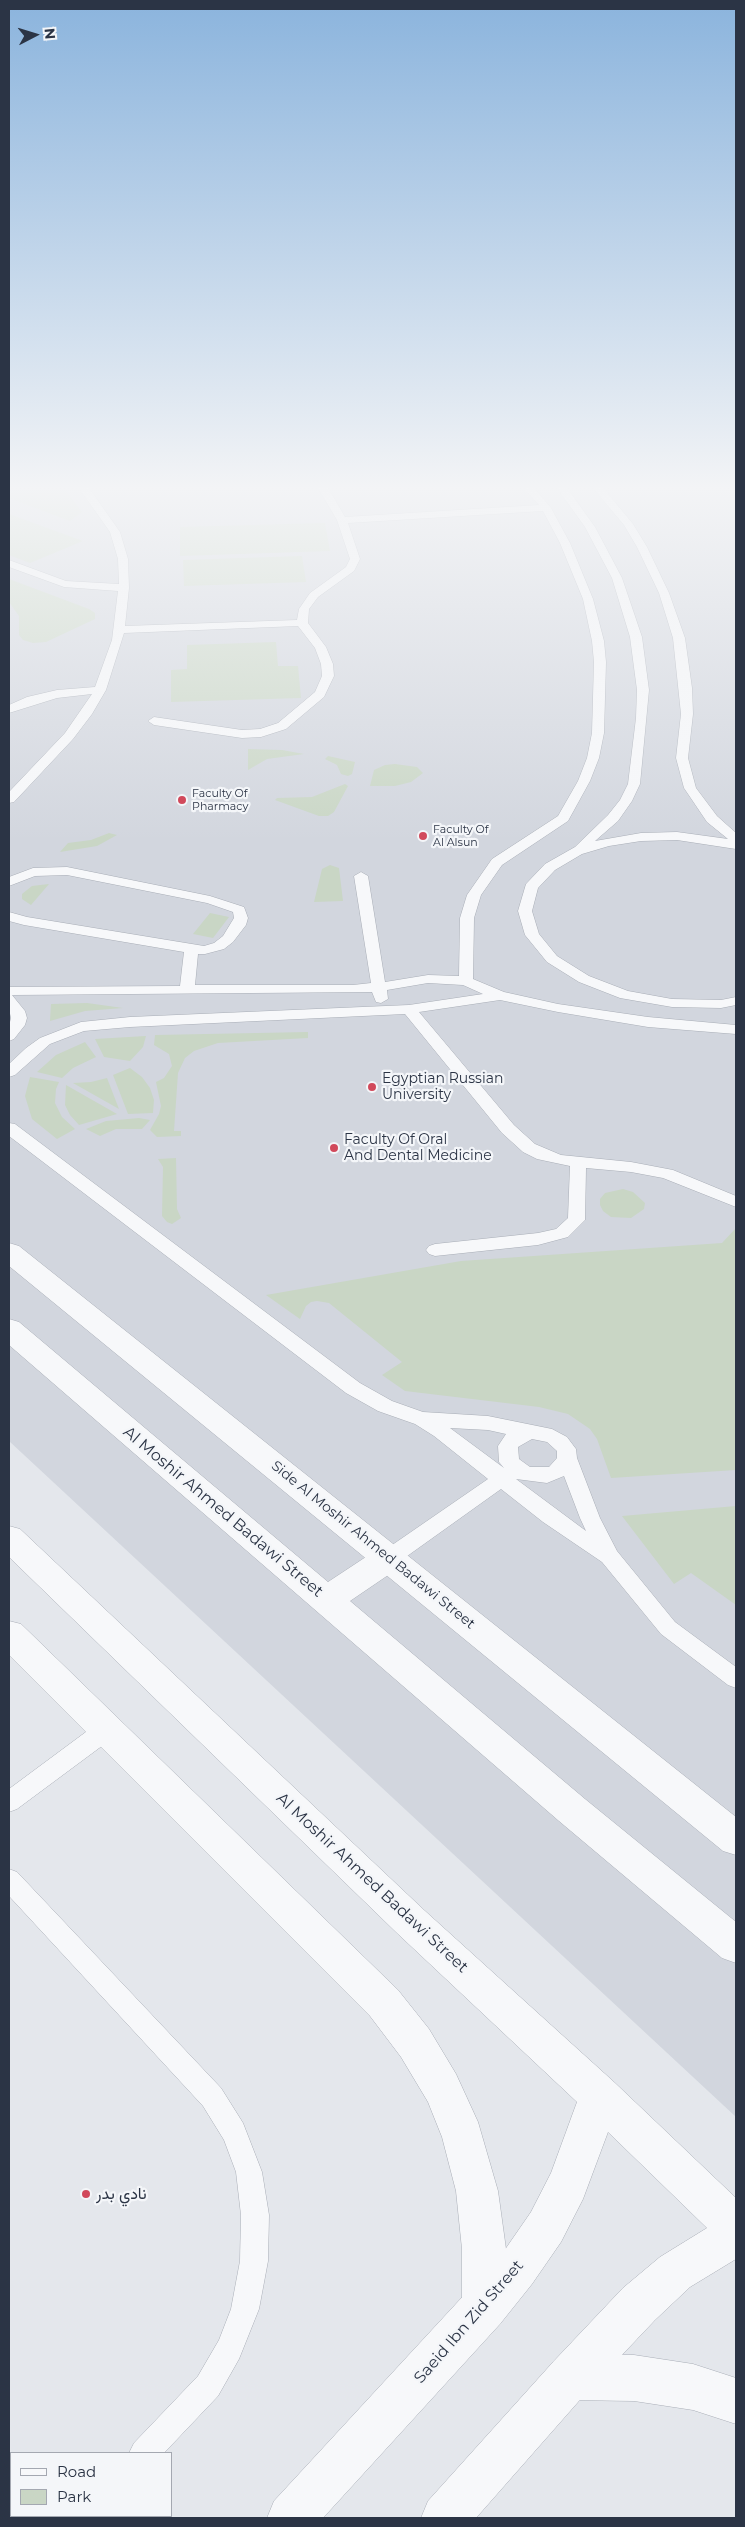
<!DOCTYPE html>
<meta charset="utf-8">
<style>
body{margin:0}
#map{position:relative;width:745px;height:2527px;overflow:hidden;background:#e4e7ec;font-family:Montserrat,sans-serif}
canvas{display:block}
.frame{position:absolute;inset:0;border:10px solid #2b3445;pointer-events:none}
.legend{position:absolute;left:10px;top:2452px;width:162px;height:65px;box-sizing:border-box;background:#f4f6f9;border:1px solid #a4a8b1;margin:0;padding:6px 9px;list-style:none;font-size:15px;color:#2b3445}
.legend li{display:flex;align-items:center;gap:10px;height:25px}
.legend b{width:25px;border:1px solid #a4a8b1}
.north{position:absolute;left:10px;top:10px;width:50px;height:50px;-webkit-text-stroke:4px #f4f6f9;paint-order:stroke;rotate:85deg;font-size:14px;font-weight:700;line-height:20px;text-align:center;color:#2b3445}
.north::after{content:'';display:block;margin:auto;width:18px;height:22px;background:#2b3445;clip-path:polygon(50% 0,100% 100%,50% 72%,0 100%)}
</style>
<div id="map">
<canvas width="745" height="2527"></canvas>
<div class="frame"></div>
<ul class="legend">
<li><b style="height:6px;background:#f7f8fa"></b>Road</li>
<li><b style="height:14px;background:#c9d6c5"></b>Park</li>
</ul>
<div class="north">N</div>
</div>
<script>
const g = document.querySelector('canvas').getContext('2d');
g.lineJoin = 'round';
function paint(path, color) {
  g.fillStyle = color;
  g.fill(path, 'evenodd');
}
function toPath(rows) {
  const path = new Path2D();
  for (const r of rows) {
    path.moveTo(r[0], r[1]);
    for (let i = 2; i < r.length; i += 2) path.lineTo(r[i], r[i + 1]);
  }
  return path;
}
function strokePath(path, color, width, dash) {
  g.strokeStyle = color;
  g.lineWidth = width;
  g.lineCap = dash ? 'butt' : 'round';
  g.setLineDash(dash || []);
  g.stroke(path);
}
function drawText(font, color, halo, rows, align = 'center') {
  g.font = font + ' Montserrat,Vazirmatn,sans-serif';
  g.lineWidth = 4.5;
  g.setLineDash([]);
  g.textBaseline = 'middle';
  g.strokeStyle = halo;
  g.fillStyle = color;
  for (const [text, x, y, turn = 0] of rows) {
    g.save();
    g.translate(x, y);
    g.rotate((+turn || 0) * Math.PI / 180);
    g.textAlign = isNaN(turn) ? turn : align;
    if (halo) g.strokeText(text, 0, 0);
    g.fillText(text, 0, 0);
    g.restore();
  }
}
const built = toPath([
 [9,488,736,488,736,2117,9,1441]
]);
const green = toPath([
 [9,488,63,488,82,512,70,521,9,498],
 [9,514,83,541,30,563,9,555],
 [325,523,330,551,180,556,180,527],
 [302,556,306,582,184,586,183,560],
 [9,579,89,609,95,613,95,619,46,642,33,643,23,640,19,635,19,616,9,602],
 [276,642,278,666,298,666,301,698,171,702,171,670,187,669,187,645],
 [248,749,282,750,304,754,267,759,248,770],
 [328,756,355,762,352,774,348,776,341,774,337,765,325,759],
 [395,764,417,767,423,773,411,782,395,786,370,786,374,770,385,765],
 [345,784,348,786,334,812,328,816,319,816,275,800,277,798,312,797],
 [109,833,117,835,97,846,60,852,68,843,91,840],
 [330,865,339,868,343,901,314,902,322,869],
 [49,884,31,905,22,899,22,894,32,886],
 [210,913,229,917,213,938,193,934],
 [87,1003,123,1008,85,1011,50,1021,51,1004],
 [308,1032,308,1038,218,1043,194,1051,185,1058,178,1073,174,1131,181,1131,181,1136,157,1137,150,1130,159,1114,161,1106,156,1082,164,1078,172,1066,169,1054,154,1045,155,1035],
 [146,1036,143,1047,130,1061,104,1057,95,1039],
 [85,1042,96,1057,73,1068,62,1078,37,1072,56,1055],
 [130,1068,142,1077,150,1088,154,1100,153,1113,128,1114,113,1075],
 [30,1077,59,1082,56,1089,55,1103,62,1117,75,1129,57,1139,32,1119,25,1096],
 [107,1078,119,1109,73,1083,91,1082],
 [66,1085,117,1114,79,1125,70,1115,65,1105],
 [139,1118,150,1120,142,1129,116,1129,100,1136,86,1129,106,1121],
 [176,1158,177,1209,181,1218,172,1224,167,1222,162,1216,163,1167,158,1159],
 [623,1189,633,1192,645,1203,644,1209,631,1218,611,1217,603,1211,600,1205,600,1199,605,1193],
 [736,1228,736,1470,611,1478,597,1439,590,1429,568,1414,539,1407,405,1391,382,1375,402,1362,329,1303,317,1301,311,1302,306,1306,300,1319,266,1295,461,1261,722,1243],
 [736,1506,736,1605,691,1573,674,1584,622,1516]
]);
const service = toPath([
 [79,488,89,488,120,532,128,559,129,588,125,626,297,620,299,609,310,593,346,567,350,559,337,520,318,488,328,488,345,517,539,505,524,488,534,488,551,508,570,543,593,599,604,641,606,662,604,733,599,758,590,781,568,821,502,865,481,895,474,918,473,979,504,992,558,1004,648,1017,736,1025,736,1034,648,1027,558,1012,500,1000,419,1012,514,1125,535,1144,561,1155,631,1162,673,1170,736,1196,736,1207,663,1178,631,1172,586,1168,585,1220,568,1237,538,1245,435,1256,429,1254,426,1250,429,1246,435,1244,538,1233,556,1229,568,1218,570,1166,537,1159,523,1152,502,1133,405,1014,130,1027,84,1031,50,1044,15,1075,9,1077,9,1064,26,1048,40,1038,81,1022,130,1017,409,1005,483,994,463,985,428,983,387,990,388,999,381,1003,376,1002,372,992,12,995,25,1011,27,1018,25,1025,14,1039,9,1041,9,1026,11,1018,9,1009,9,987,180,986,184,952,24,925,9,921,9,912,27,917,204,946,214,943,223,936,234,918,233,912,207,903,67,875,35,876,9,886,9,877,33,868,67,867,210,896,244,907,248,918,246,925,233,942,224,949,205,954,198,954,195,985,353,985,371,983,354,876,361,872,368,876,385,982,428,975,459,976,460,918,467,895,492,859,558,816,578,781,587,758,592,733,594,662,592,641,583,599,560,543,543,511,348,523,360,559,354,571,318,597,309,609,308,623,326,647,333,664,334,676,324,697,286,729,261,737,242,738,154,725,148,721,154,717,242,730,260,729,278,723,315,692,322,676,321,664,315,648,298,626,124,633,106,690,92,714,73,739,14,802,9,803,9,792,65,733,92,694,57,698,9,713,9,705,27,697,57,690,95,687,112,640,118,591,64,587,9,567,9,560,66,581,119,584,118,559,110,532,79,488],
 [557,488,567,488,595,527,622,578,642,637,649,690,640,784,632,801,618,821,595,841,641,833,677,832,728,839,707,822,684,788,676,758,681,714,673,638,659,593,637,547,624,525,593,488,603,488,633,524,647,547,669,593,685,638,692,688,693,714,688,758,696,788,717,816,736,833,736,849,677,840,641,841,609,846,582,854,555,870,538,888,532,911,539,934,557,956,589,976,628,991,672,999,721,1000,736,997,736,1005,721,1008,672,1007,620,998,579,982,547,962,525,935,518,911,526,884,545,864,575,847,608,815,620,800,628,784,636,718,637,690,630,637,612,578,585,527,557,488],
 [9,1123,15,1124,360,1383,392,1401,423,1412,488,1416,552,1429,567,1437,576,1449,577,1458,600,1518,617,1551,675,1622,736,1667,736,1688,728,1685,661,1634,602,1562,543,1522,501,1489,396,1564,389,1566,382,1564,379,1558,382,1552,488,1479,434,1436,415,1424,378,1411,346,1393,9,1136,9,1123],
 [450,1428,488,1430,506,1434,498,1446,499,1462,504,1468,450,1428],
 [532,1439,547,1442,557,1451,557,1458,549,1467,530,1467,519,1459,518,1447,532,1439],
 [564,1476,580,1518,586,1531,516,1479,547,1483,564,1476],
 [106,1721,114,1723,117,1730,114,1737,17,1809,9,1812,9,1789,98,1723,106,1721],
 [9,1869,17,1872,221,2088,243,2123,262,2172,269,2215,268,2261,259,2309,239,2359,218,2396,164,2453,129,2453,134,2443,198,2376,219,2340,231,2309,240,2261,241,2215,236,2172,224,2140,203,2106,9,1896,9,1869],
 [68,2516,100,2516,99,2518,67,2518,68,2516]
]);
const minor = toPath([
 [9,1243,19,1246,736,1817,736,1855,723,1851,9,1266,9,1243],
 [9,1621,21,1624,398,1990,429,2029,456,2074,478,2122,498,2191,506,2249,506,2308,500,2324,484,2330,468,2324,462,2308,462,2249,456,2191,442,2137,428,2102,401,2057,370,2016,9,1655,9,1621],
 [570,2354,634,2355,693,2364,736,2378,736,2424,693,2410,634,2401,570,2400,554,2393,547,2377,554,2361,570,2354]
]);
const tertiary = toPath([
 [9,1319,19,1322,328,1582,378,1549,389,1545,400,1549,405,1558,400,1567,350,1601,585,1799,736,1922,736,1963,722,1958,559,1821,9,1345,9,1319],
 [9,1526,20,1529,424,1910,614,2082,736,2198,736,2259,690,2287,655,2320,586,2393,476,2518,421,2518,428,2501,554,2361,623,2288,660,2257,707,2228,608,2132,583,2199,561,2242,532,2284,500,2324,323,2518,267,2518,274,2501,502,2254,531,2212,551,2173,577,2102,398,1934,9,1557,9,1526]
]);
const markers = [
 [182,800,5,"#d1495b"],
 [423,836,5,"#d1495b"],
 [372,1087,5,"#d1495b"],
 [334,1148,5,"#d1495b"],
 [86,2194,5,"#d1495b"]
];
const farPoinames = [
 ["Faculty Of",192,794],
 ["Pharmacy",192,807],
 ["Faculty Of",433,830],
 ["Al Alsun",433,843]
];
const poiNames = [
 ["Egyptian Russian",382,1079],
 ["University",382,1095],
 ["Faculty Of Oral",344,1140],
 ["And Dental Medicine",344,1156]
];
const streetNames = [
 ["Side Al Moshir Ahmed Badawi Street",373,1545,39]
];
const nearStreetnames = [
 ["Al Moshir Ahmed Badawi Street",223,1512,40],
 ["Al Moshir Ahmed Badawi Street",372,1883,43],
 ["Saeid Ibn Zid Street",469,2322,-49]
];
const nearPoinames = [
 ["نادي بدر",96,2194]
];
paint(built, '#d2d6de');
paint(green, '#c9d6c5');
strokePath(service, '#a9aeb7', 1);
strokePath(minor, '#a9aeb7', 1);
strokePath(tertiary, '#a9aeb7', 1);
paint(service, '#f7f8fa');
paint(minor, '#f7f8fa');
paint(tertiary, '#f7f8fa');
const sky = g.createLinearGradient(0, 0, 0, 841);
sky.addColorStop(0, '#8bb4dd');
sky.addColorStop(0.58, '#f3f4f6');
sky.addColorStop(1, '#f3f4f600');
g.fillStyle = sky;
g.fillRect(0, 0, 745, 841);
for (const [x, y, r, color] of markers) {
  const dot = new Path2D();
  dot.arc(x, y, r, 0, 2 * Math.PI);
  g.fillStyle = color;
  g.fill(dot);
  strokePath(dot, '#f4f6f9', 2);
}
drawText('11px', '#2b3445', '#f4f6f9', farPoinames, 'left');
drawText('14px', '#2b3445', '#f4f6f9', poiNames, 'left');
drawText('14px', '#2b3445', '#f4f6f9', streetNames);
drawText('16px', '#2b3445', '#f4f6f9', nearStreetnames);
drawText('16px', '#2b3445', '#f4f6f9', nearPoinames, 'left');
</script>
